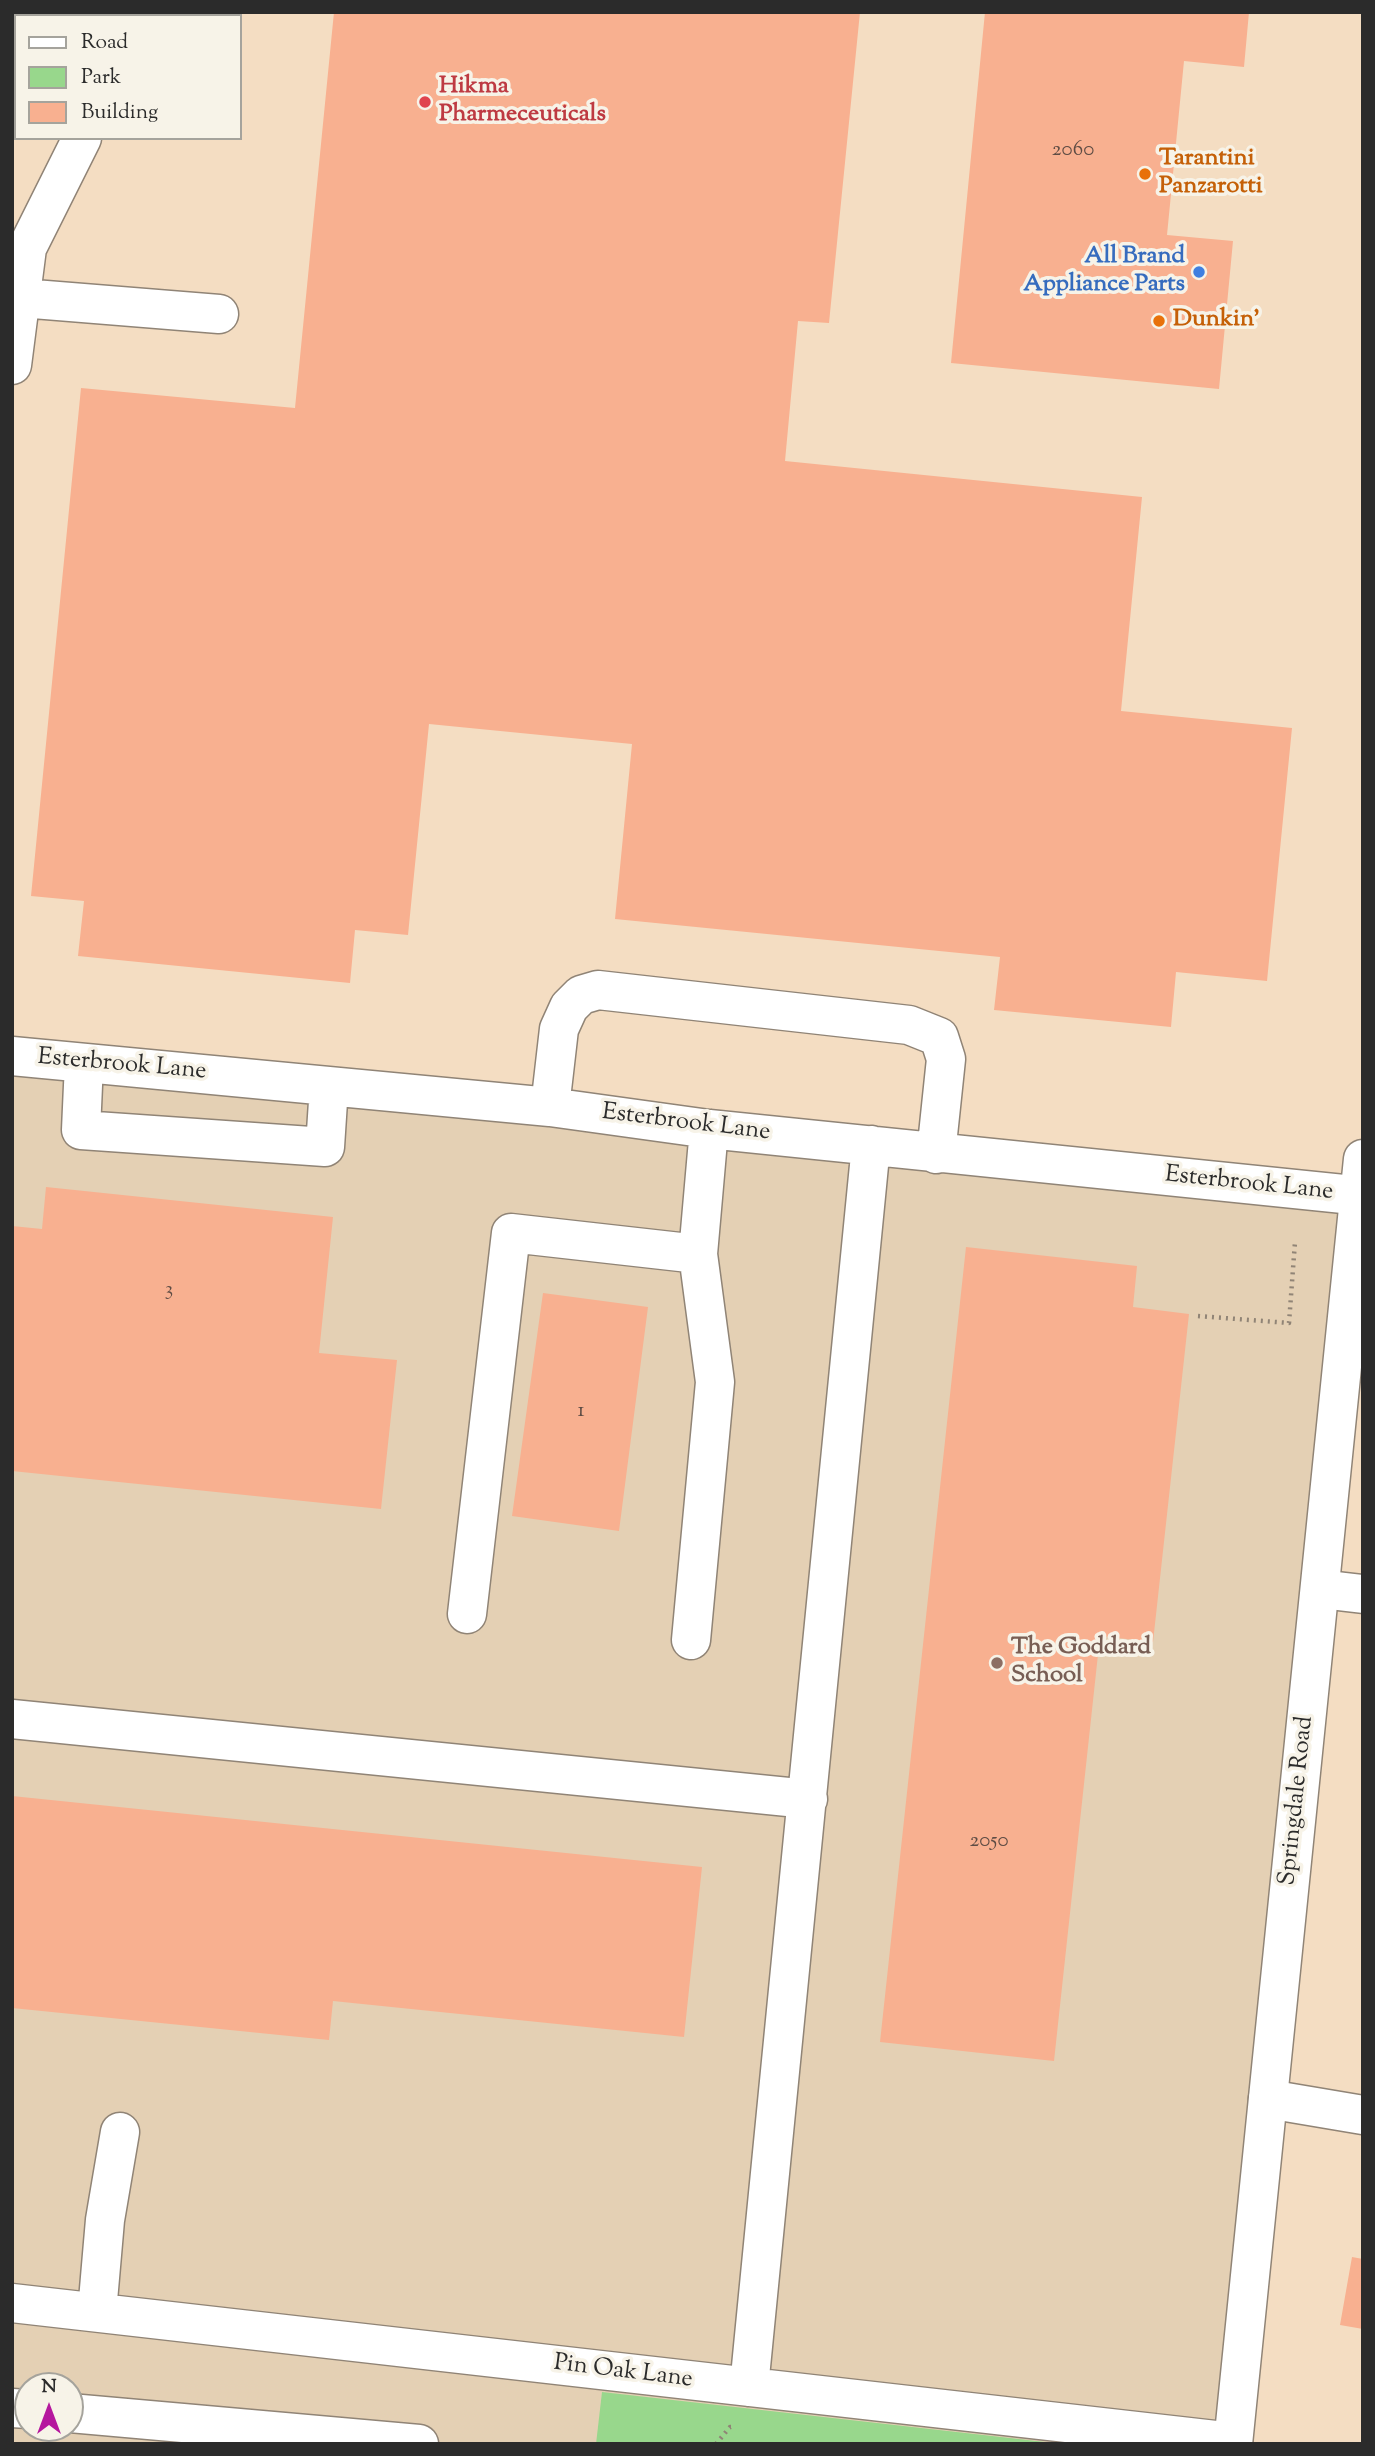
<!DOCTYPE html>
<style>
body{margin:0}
#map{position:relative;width:1375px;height:2456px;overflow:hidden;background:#f4ddc2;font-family:"Sorts Mill Goudy",serif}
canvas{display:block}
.frame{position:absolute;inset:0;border:14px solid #2b2b2b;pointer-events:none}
.legend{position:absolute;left:14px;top:14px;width:228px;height:126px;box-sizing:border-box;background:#f7f3e8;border:2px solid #a5a39c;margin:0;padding:9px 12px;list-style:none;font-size:21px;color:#2b2b2b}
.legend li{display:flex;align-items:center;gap:14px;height:35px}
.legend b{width:35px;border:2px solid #a5a39c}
.north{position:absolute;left:14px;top:2372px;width:70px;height:70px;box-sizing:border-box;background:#f7f3e8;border:2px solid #a5a39c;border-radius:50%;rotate:0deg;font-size:19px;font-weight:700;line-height:28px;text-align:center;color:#2b2b2b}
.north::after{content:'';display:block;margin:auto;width:24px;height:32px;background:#b5179e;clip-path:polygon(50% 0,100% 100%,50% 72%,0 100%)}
</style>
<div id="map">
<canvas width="1375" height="2456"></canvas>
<div class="frame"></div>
<ul class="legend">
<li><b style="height:9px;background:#fff"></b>Road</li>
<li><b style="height:19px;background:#98d78c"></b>Park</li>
<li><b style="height:19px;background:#f8b090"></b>Building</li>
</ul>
<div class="north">N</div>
</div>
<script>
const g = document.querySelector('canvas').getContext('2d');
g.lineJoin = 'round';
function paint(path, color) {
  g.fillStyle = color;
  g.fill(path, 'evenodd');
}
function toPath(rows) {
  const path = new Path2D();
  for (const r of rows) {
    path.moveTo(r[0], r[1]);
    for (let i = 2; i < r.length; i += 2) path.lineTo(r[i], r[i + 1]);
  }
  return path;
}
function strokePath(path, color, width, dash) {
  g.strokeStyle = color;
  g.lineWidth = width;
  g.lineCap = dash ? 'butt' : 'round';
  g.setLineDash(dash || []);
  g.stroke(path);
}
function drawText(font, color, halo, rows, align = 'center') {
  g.font = font + ' "Sorts Mill Goudy",serif';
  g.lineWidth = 7;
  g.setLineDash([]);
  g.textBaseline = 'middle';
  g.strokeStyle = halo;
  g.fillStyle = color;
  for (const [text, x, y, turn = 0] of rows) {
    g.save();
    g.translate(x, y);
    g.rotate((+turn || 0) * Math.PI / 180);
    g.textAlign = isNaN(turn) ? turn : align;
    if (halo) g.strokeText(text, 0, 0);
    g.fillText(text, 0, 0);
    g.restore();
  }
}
const built = toPath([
 [12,1057,1359,1196,1232,2444,12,2444],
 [28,2386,70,2386,70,2428,28,2428]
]);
const green = toPath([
 [602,2392,1063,2444,596,2444]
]);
const building = toPath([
 [334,12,860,12,829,323,798,321,785,461,1142,497,1121,711,1292,728,1267,981,1176,972,1171,1027,994,1010,1000,957,615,919,632,744,429,724,408,935,355,930,350,983,78,956,84,901,31,896,81,388,295,408],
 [985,12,1249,12,1244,67,1184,61,1167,235,1233,241,1219,389,951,363],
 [46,1187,333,1217,319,1353,397,1360,381,1509,12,1471,12,1226,42,1229],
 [966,1247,1137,1266,1133,1307,1189,1314,1153,1642,1100,1636,1054,2061,880,2042],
 [543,1293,648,1307,619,1531,512,1516],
 [12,1796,702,1867,684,2037,333,2001,329,2040,12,2008],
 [1352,2257,1363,2259,1363,2329,1340,2325]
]);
const path = toPath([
 [1198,1316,1289,1323,1295,1242],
 [716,2444,730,2427,735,2427]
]);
const minor = toPath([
 [102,16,102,12],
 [21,298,219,314],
 [12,365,27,248,82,138],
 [12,1056,550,1107,709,1129,1363,1196],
 [84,1063,81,1130,325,1147,329,1086],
 [550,1107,559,1029,569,1007,581,995,598,990,909,1025,939,1037,946,1059,936,1154],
 [1320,1589,1363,1594],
 [467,1614,511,1233,698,1254,709,1129],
 [691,1640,715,1382,698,1254],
 [12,1719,808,1799],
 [1268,2099,1363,2115],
 [12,2303,1233,2442],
 [97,2312,105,2220,120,2132],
 [749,2387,871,1145],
 [12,2408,28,2409],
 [70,2413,419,2444]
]);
const major = toPath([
 [1233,2444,1363,1159]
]);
const markers = [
 [425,102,7,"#e0444e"],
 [1145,174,7,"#e8710a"],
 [1199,272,7,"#3f7fe0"],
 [1159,321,7,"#e8710a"],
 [997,1663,7,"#8d6e63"]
];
const numberNames = [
 ["2060",1073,151],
 ["3",169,1291],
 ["1",581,1412],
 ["2050",989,1842]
];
const healthNames = [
 ["Hikma",439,88],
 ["Pharmeceuticals",439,116]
];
const foodNames = [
 ["Tarantini",1159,160],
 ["Panzarotti",1159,188],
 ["Dunkin'",1173,321]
];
const shopNames = [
 ["All Brand",1185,258],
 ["Appliance Parts",1185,286]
];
const streetNames = [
 ["Esterbrook Lane",122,1066,5],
 ["Esterbrook Lane",686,1124,7],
 ["Esterbrook Lane",1249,1185,6],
 ["Springdale Road",1298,1801,-84],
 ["Pin Oak Lane",623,2373,7]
];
const educationNames = [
 ["The Goddard",1011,1649],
 ["School",1011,1677]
];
paint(built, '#e4d0b4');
paint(green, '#98d78c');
paint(building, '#f8b090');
strokePath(minor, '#908476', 41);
strokePath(major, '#908476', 41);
strokePath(path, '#908476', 4.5, [2, 5]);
strokePath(minor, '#fff', 38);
strokePath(major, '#fff', 38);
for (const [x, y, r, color] of markers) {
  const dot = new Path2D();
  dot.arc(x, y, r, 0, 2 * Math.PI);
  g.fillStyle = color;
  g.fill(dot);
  strokePath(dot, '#f7f3e8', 2.5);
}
drawText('21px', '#5e4c44', null, numberNames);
drawText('bold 24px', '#be3a42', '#f7f3e8', healthNames, 'left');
drawText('bold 24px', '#c56008', '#f7f3e8', foodNames, 'left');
drawText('bold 24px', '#366cbe', '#f7f3e8', shopNames, 'right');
drawText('24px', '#2b2b2b', '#f7f3e8', streetNames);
drawText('bold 24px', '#785e54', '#f7f3e8', educationNames, 'left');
</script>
